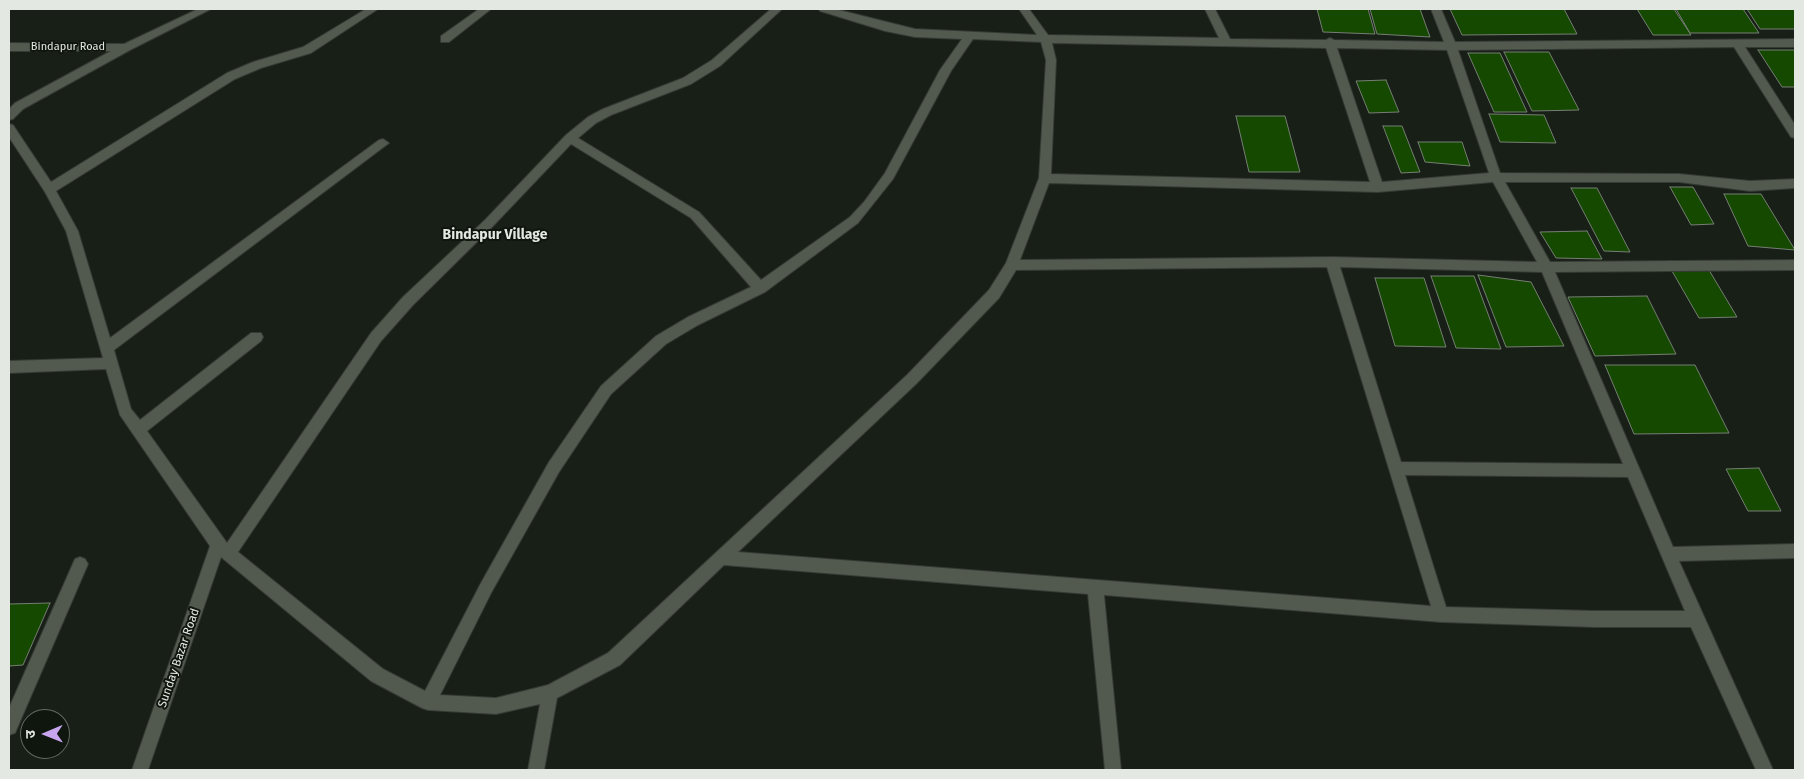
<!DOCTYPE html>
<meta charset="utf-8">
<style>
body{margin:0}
#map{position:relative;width:1804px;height:779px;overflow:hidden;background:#181f17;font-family:"Fira Sans","Noto Sans Devanagari",sans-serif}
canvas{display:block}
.frame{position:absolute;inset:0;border:10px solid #e4e8e2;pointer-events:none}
.north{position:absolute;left:20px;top:709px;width:50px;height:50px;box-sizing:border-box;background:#0f160e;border:1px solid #646a63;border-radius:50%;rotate:269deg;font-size:14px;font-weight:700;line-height:20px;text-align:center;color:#e4e8e2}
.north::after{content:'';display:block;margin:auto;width:18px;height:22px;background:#c8a6ef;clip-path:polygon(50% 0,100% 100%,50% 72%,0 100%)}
</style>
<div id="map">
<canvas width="1804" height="779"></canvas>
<div class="frame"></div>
<div class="north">उ</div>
</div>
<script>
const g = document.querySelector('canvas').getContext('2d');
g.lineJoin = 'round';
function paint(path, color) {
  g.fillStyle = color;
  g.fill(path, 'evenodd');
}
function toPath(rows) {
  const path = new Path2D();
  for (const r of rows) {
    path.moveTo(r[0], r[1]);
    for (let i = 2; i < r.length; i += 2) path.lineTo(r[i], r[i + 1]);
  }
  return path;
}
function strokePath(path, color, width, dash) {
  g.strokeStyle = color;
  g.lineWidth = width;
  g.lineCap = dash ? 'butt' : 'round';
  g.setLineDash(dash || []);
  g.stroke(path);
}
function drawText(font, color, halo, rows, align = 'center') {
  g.font = font + ' "Fira Sans",sans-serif';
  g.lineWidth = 4;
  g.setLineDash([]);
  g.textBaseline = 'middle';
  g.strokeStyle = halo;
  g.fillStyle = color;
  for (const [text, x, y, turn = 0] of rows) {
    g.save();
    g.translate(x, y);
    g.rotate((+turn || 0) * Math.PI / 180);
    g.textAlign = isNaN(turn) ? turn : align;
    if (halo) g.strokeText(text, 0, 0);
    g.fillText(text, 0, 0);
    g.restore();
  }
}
const building = toPath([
 [1317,9,1368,9,1375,34,1323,32,1317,9],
 [1370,9,1420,9,1430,37,1377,34,1370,9],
 [1450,9,1564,9,1577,34,1462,35,1450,9],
 [1637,9,1674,9,1691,35,1653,35,1637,9],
 [1676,9,1743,9,1759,33,1690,33,1676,9],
 [1747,9,1795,9,1795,29,1760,29,1747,9],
 [1758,50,1795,50,1795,87,1782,87,1758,50],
 [1504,52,1549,52,1579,110,1532,111,1504,52],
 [1468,53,1500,53,1527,112,1494,112,1468,53],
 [1386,80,1399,112,1369,113,1356,81,1386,80],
 [1489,114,1544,115,1556,143,1500,142,1489,114],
 [1236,116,1285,116,1300,172,1249,172,1236,116],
 [1383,126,1402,126,1420,172,1401,173,1383,126],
 [1418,142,1462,142,1470,166,1425,162,1418,142],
 [1670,187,1693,187,1714,224,1691,225,1670,187],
 [1571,188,1597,188,1630,252,1604,251,1571,188],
 [1724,194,1761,194,1795,250,1748,246,1724,194],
 [1587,231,1602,259,1556,258,1540,232,1587,231],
 [1709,270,1737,317,1699,318,1672,271,1709,270],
 [1478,275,1531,282,1564,346,1506,347,1478,275],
 [1431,276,1474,276,1501,349,1456,348,1431,276],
 [1375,278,1424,278,1446,347,1395,346,1375,278],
 [1647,296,1676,354,1595,356,1568,297,1647,296],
 [1605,365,1695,365,1729,433,1634,434,1605,365],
 [1759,468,1781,511,1748,511,1726,469,1759,468],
 [50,603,23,665,9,666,9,604,50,603]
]);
const minor = toPath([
 [198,9,211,9,130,50,23,109,13,119,9,120,9,109,15,103,111,51,9,51,9,43,124,44,198,9],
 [366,9,378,9,311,53,261,68,235,79,56,191,78,231,110,338,379,140,383,139,389,143,114,350,131,409,140,420,251,333,261,333,263,337,261,341,147,431,227,543,371,333,403,297,485,220,566,135,588,117,603,109,683,78,712,60,771,9,782,9,720,66,691,84,611,115,596,123,578,138,699,212,761,280,850,217,864,202,885,173,940,70,962,39,915,37,885,31,820,11,819,9,835,9,915,29,1037,35,1019,9,1029,9,1048,35,1219,38,1205,9,1215,9,1230,39,1326,40,1330,38,1334,40,1444,42,1431,9,1441,9,1455,42,1795,39,1795,47,1745,47,1795,125,1795,138,1791,137,1734,47,1458,50,1500,173,1679,174,1750,181,1795,179,1795,188,1750,191,1679,182,1505,182,1550,262,1795,260,1795,270,1555,272,1673,547,1795,544,1795,558,1679,561,1773,770,1756,770,1691,627,1595,627,1441,622,1104,595,1121,770,1105,770,1088,594,724,565,620,665,557,698,544,770,528,770,540,704,496,714,428,710,422,708,371,681,221,557,148,770,132,770,210,546,120,415,106,369,9,373,9,361,103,358,66,231,45,192,9,137,9,124,13,125,51,182,227,73,253,62,303,47,366,9],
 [973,39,1041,42,1046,60,1039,178,1006,263,989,290,907,375,608,653,548,685,496,698,440,695,491,593,559,472,611,394,666,344,698,325,765,292,858,223,893,179,951,71,973,39],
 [1052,43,1326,48,1370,182,1051,174,1056,60,1052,43],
 [1337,48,1447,50,1489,173,1382,182,1337,48],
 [571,144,691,218,751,287,688,317,656,336,601,386,549,462,481,583,425,691,383,669,238,552,381,341,413,305,493,226,571,144],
 [1493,182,1537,262,1332,257,1020,260,1049,183,1378,192,1493,182],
 [1327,267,1431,606,738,552,917,383,999,298,1016,270,1327,267],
 [1340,267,1542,272,1623,464,1401,462,1340,267],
 [1405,475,1628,477,1685,611,1595,611,1446,607,1405,475],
 [479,9,491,9,449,42,441,42,441,36,479,9],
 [80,557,85,559,88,564,15,733,9,735,9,708,75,559,80,557]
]);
const farStreetnames = [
 ["Bindapur Road",68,47]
];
const streetNames = [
 ["Sunday Bazar Road",179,658,-71]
];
const neighbourhoodNames = [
 ["Bindapur Village",495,235]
];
paint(building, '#154900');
strokePath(building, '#767e74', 1);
strokePath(minor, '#353a34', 2);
paint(minor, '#52594f');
drawText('11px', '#e4e8e2', '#0f160e', farStreetnames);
drawText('12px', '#e4e8e2', '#0f160e', streetNames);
drawText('bold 14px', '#e4e8e2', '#0f160e', neighbourhoodNames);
</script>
